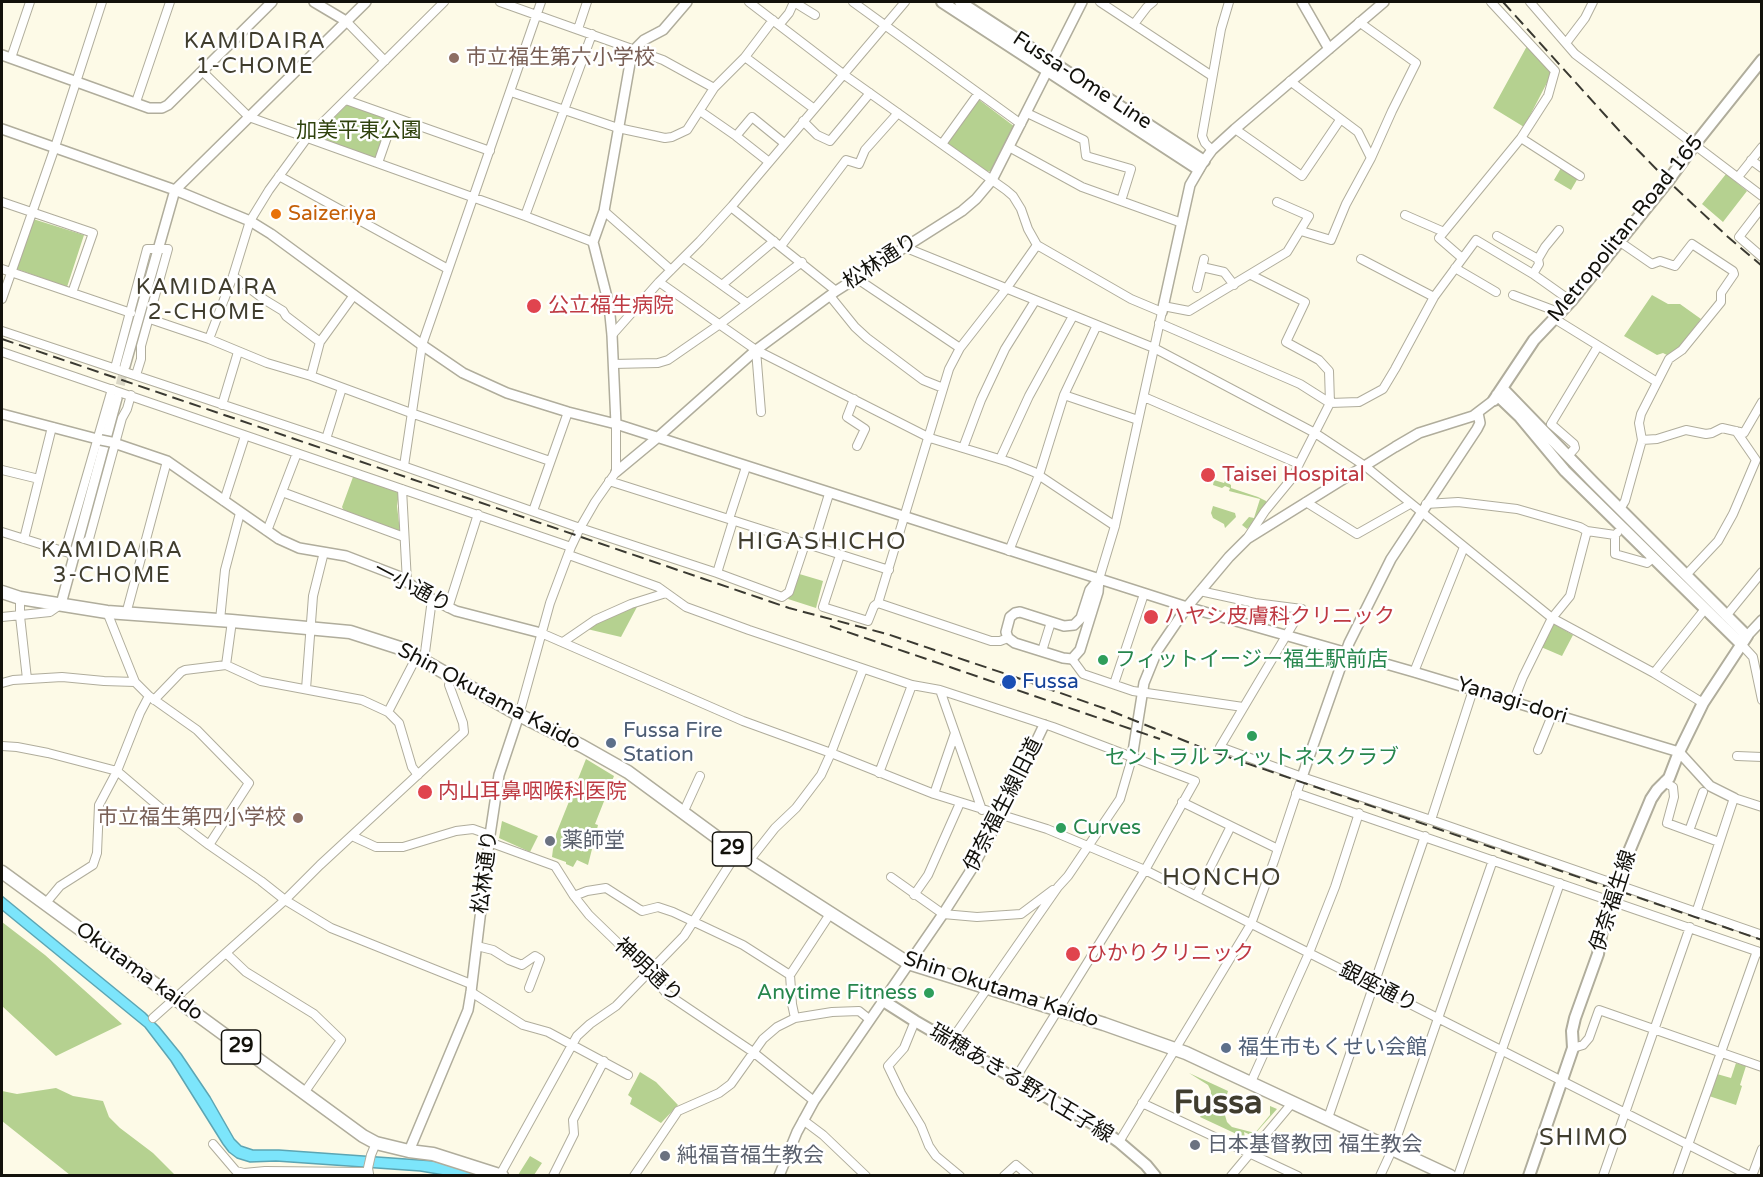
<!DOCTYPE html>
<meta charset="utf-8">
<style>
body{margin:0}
#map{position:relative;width:1763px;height:1177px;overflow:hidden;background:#fdfae7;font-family:"Varela Round",sans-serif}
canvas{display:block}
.frame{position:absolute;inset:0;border:3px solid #12110b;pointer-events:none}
</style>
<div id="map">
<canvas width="1763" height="1177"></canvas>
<div class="frame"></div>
</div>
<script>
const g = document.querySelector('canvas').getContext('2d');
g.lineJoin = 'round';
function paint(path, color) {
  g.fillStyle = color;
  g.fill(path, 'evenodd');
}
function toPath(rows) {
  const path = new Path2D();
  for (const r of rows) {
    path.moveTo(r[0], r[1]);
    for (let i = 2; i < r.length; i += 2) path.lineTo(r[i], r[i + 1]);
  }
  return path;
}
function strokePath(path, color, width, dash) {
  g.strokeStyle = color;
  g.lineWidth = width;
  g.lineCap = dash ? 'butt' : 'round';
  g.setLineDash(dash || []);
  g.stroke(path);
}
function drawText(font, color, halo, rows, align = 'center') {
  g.font = font + ' "Varela Round","Noto Sans JP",sans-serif';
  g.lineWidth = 5;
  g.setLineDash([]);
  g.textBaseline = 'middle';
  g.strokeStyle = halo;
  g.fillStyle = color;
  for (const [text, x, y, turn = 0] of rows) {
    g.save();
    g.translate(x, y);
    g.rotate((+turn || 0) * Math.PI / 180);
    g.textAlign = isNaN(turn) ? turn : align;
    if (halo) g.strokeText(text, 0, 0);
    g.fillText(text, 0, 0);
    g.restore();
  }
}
const green = toPath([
 [1527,46,1550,72,1551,75,1524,127,1493,108],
 [978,99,1015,127,992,171,985,172,945,144],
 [348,104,392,119,376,161,313,138],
 [1561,168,1578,178,1571,190,1554,180],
 [1726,174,1747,191,1723,222,1702,204],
 [33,219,84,235,67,287,17,269],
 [1652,295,1668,304,1680,304,1701,319,1677,351,1669,356,1663,353,1657,355,1624,336],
 [355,475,396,489,399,493,397,506,400,531,398,532,344,511,342,507,353,477],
 [1214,480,1224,483,1225,481,1231,485,1231,488,1258,497,1266,501,1267,504,1265,509,1247,529,1242,525,1249,517,1254,518,1260,499,1229,491,1230,488,1225,486,1222,488,1213,485],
 [1213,506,1235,513,1236,517,1225,528,1224,524,1213,518,1211,513],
 [796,573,823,581,816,608,788,599],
 [638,605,621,637,587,629,610,614],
 [1554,624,1573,635,1562,656,1541,647],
 [586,759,614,776,595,824,598,825,588,865,577,860,573,867,566,864,566,862,552,857,553,849,556,841,556,834],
 [502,821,538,836,530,852,499,838],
 [2,922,45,955,122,1024,56,1056,2,1006],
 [1736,1063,1746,1066,1740,1085,1742,1086,1736,1105,1709,1096,1717,1074,1731,1078],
 [640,1072,656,1082,678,1105,661,1123,630,1104,632,1098,628,1095],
 [1189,1073,1228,1091,1224,1104,1224,1112,1227,1122,1232,1127,1255,1133,1270,1115,1270,1106,1277,1109,1253,1136,1244,1132,1245,1138,1200,1117,1211,1098,1211,1091,1208,1085],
 [56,1088,73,1096,103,1101,109,1117,120,1128,153,1153,175,1175,70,1175,2,1121,2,1091,17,1094],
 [530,1156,542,1163,534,1175,518,1175]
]);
const water = toPath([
 [2,896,145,1013,159,1027,181,1054,210,1097,234,1139,241,1146,253,1150,279,1150,434,1161,486,1175,444,1175,420,1171,276,1161,250,1162,237,1158,229,1152,223,1144,171,1061,145,1027,2,910,2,896]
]);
const tertiaryTunnel = toPath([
 [117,398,125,366]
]);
const minor = toPath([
 [500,2,663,60,714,88],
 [749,2,843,74,1006,190,1013,196,1021,209,1028,229,1037,245,1131,299,1162,312,1115,526,1099,579],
 [853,2,1021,124],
 [1100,2,1212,76],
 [1530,2,1575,54,1762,196],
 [346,21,385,61],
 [1134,24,1147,7,1153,2],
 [779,25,789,13,794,2,815,15],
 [578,29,587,2],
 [1566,43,1585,18,1593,2],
 [745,57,813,108],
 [11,58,30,2],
 [202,71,249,117,525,216,593,242],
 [1290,81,1358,132,1371,158,1392,111,1416,63,1359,22],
 [511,92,618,128,665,138,672,137,687,130,714,88,745,57,773,20],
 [346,100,490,151],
 [136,102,170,2],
 [700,111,736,136,769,162],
 [1027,113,1084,140,1086,156,1131,169,1121,201],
 [803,121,817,135,830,141,870,93],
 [1235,129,1302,176,1340,120],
 [736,136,752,117,784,143],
 [1521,138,1580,176],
 [942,144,978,94],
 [1009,147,1082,187,1182,223],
 [1212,150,1205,143,1202,136,1221,29,1229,2],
 [1751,160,1762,168],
 [378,163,394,117],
 [279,176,448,269],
 [1738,177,1762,147],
 [2,202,93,233,72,293],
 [731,207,836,291],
 [1762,207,1739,237,1762,257],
 [604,211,671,270],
 [1405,215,1444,232],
 [525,216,592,34],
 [1301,231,1331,240,1346,204,1371,158],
 [1497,236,1538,259,1539,264,1533,274],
 [1620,242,1652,264,1660,261,1675,266,1692,244,1733,271,1734,274,1721,293,1721,302,1682,350,1669,359,1641,414,1639,423,1642,440,1625,501,1620,509],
 [781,246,846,160,859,164,865,150,898,113],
 [904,247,1154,348,1315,433,1365,466,1552,618,1654,673,1703,703],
 [684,258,747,303],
 [1462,258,1439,238,1521,138,1548,96,1555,71,1491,2],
 [1361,259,1434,297],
 [1538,259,1545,247,1559,230],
 [1202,267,1224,272,1234,285],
 [1455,268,1496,292],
 [2,269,131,313],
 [233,276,265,300,283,311,286,316,320,342],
 [856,278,960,348],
 [659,282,756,350,930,438,1009,462,1034,472,1115,526],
 [722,285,774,241],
 [1197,288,1204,259],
 [1513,295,1553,310,1558,316],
 [830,296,855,327,867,338,923,380,943,388],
 [2,299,55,147,102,2],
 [1163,306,1189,311,1287,252,1309,216,1277,202],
 [150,319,209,339,267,363,311,376,411,413,550,461],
 [1555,319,1657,382],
 [1159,323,1300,384,1330,403,1359,402,1383,389,1395,369,1434,297,1476,240,1533,274,1571,301],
 [2,331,326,439,580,528,717,573,782,597,789,592,805,544],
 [612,335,659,282,700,241,732,206,905,2],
 [209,339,233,276,250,221,269,190,307,138,444,2],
 [756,350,761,412],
 [2,352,571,547],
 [613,364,658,363,668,360,720,324,802,262],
 [115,368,147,249,168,249,141,346,141,359,136,375],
 [311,376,320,342,354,295],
 [1064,395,1138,420],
 [1144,397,1299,464,1330,403,1329,371,1319,360,1286,342,1305,302,1251,275],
 [854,399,847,417,865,429,857,446],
 [222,405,238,352],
 [326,439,342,388],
 [1642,440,1657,439,1686,430,1706,434,1712,433,1722,428,1744,433,1762,402],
 [963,448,981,400,1005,349,1035,301],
 [1568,456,1575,448,1574,444,1551,424,1598,346],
 [1000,459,1029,396,1073,316],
 [404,466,422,345,541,2],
 [2,470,39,479],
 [609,481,889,570],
 [402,489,407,582],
 [282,492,404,537],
 [224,501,245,436],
 [1306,502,1357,534,1410,504],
 [1426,504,1458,502,1517,509,1580,527,1587,531,1615,535],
 [533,511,568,412],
 [729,519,746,467],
 [267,531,297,453],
 [2,532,69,553],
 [1617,533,1615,535,1615,554,1647,563,1653,558],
 [1248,537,1265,511,1293,477,1299,464],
 [24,539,52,427],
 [813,546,829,494],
 [75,549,83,545,89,539,122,418,127,409,131,395],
 [65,551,112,389],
 [1009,551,1039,475,1064,395,1097,325],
 [569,555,658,587,686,607,749,630,912,685,940,690,1053,727,1195,781,1145,870,1015,1079],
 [840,555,823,607,868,621,874,606,878,603],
 [717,573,733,521],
 [1686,575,1718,541,1733,514,1756,460,1736,431],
 [1200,591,1255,603,1302,609,1220,747,1302,777,1431,820,1762,935],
 [20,598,20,616,27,679],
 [448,608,478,514],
 [107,612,135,682,149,696,197,730,249,783,209,845],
 [126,614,167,461],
 [1726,616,1762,572],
 [2,617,50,612,60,605],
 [220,620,225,570,240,513],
 [541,633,743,721,831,753,934,794,1047,829,1145,870,1750,1176],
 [1008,638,1000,641,991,641,878,603,949,369,960,348,1006,289,1037,245],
 [563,642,595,620,631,604,666,593],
 [1741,644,1753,657,1762,700],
 [1042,651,1051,622],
 [1072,659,1083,674,1133,691,1243,707],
 [424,660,432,599],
 [226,665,232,621],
 [1414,672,1464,547],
 [1654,673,1705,609],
 [2,683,13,680,62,677,104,681,135,682],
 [1114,684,1144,594],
 [306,689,313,596,324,552],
 [940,690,982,810],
 [154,700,181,672,185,670,226,665,261,681,362,700,388,712,399,723,412,767,418,775],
 [1513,702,1523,677,1552,618,1570,596,1587,531],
 [388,712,417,656],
 [519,715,550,603,571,547,580,528,595,502,616,472,616,424],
 [2,746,17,747,48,753,117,771,164,811,209,845,261,881,285,900,331,928,471,984],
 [1538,750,1553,713],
 [1737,756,1762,757],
 [879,773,912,685],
 [1664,782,1673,787,1674,797,1667,823,1719,842],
 [1296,793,1762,953],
 [934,794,955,733],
 [1182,802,1278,849],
 [683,813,700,776],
 [1431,820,1473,690],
 [1689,831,1703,792],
 [352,836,376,847,403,847,456,831,473,829,490,835],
 [489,842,555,866,574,896,589,915,648,972,667,994,753,1052,814,1101],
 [749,861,775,828,796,808,821,775,831,753,863,669],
 [891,877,943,914,977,917,1021,914,1053,890],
 [914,895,928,875,960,803],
 [574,896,587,891,606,888,642,911,658,907,673,912,743,945,790,975],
 [1196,896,1231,826],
 [45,904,60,886,93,865,97,853,99,805,117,771,140,713,149,696],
 [1696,913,1734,798,1762,807],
 [477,946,493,950,509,960,522,965,535,956,540,959,529,988],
 [226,953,246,972,314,1014,341,1040,304,1093],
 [471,992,523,1025,548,1032,628,1075],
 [153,1018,285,900,320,865,464,732,463,723,449,685,452,676],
 [795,1018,792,1004,790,975,830,914],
 [915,1021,904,1048,888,1066,901,1093,921,1126,929,1146,936,1156,960,1176],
 [950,1042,1058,887,1068,876,1120,799,1132,758],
 [1573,1048,1583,1045,1589,1038,1599,1010,1762,1067],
 [1251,1082,1309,953,1335,887,1359,813],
 [1142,1103,1298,1176],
 [1328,1118,1425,836],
 [803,1120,823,1135,866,1176],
 [1119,1142,1251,924,1274,861,1302,777],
 [213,1144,236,1171,244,1173,265,1171,368,1172],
 [369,1174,368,1168,371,1155,376,1143],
 [500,1175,577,1036,590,1024,616,1006,684,936,737,853],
 [553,1176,574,1134,573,1120,604,1061],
 [634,1176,678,1111,719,1093,731,1084,763,1039,777,1027,795,1018,832,1012,859,1011,869,1019],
 [1004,1176,1016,1165,1029,1176],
 [1231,1176,1293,1102],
 [1380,1176,1393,1148,1493,860],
 [1458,1176,1560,883],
 [1603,1176,1690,927],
 [1677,1176,1757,951],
 [1752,1176,1762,1149]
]);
const tertiary = toPath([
 [314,2,346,21],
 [1302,2,1329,49],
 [2,55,149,108,162,108,168,105,272,2],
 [2,129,175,190,250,221,271,234,422,345,463,373,507,393,568,412,616,424,1187,607,1414,672,1679,752,1710,786,1734,798],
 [1162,312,1190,185,1204,161,1212,150,1235,129,1384,2],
 [125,366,175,190,366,2],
 [2,414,101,440],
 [616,424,612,335,609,305,593,242,604,211,632,52,644,40,663,30,687,2],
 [111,442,167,461,279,539,299,548,346,556,398,576,432,599,456,611,541,633],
 [616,472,657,438,756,350,836,291,962,211,976,199,992,180,1082,2],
 [1099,579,1098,592,1080,650,1072,659,1063,658,1015,643,1008,638,1006,632,1010,617,1015,613,1020,612,1064,626,1074,625,1081,618,1090,590,1099,579],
 [61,604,117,398],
 [1747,636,1762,620],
 [1132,758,1144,683,1157,651,1187,607,1229,557,1247,539,1395,447,1419,433,1473,416,1494,400],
 [1302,777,1349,643,1391,559,1477,429,1480,423,1478,413],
 [409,1151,468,1010,471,992,490,835,499,775,519,715],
 [779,1176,797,1132,814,1101,943,914,973,867,1001,815,1044,725]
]);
const secondary = toPath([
 [942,2,1198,169],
 [960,2,1204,161],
 [1502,388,1592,481,1747,636,1703,703,1679,752,1669,778,1657,790,1651,799,1625,861,1604,918,1598,954,1575,1018,1572,1031,1573,1048,1529,1176],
 [1497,395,1520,417,1565,471,1741,644],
 [1494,400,1534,340,1571,301,1668,181,1695,144,1762,60],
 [882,1000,915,1021,1095,1125,1119,1142,1146,1165,1155,1176]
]);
const primary = toPath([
 [2,592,20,598,107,612,232,621,350,632,403,649,519,715,582,746,628,772,749,861,908,963,1104,1024,1186,1053,1450,1176],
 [2,872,363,1136,376,1143,409,1151,433,1154,502,1176]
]);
const rail = toPath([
 [1503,2,1624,136,1668,181,1728,237,1762,266],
 [2,339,789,608,887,634,1009,675,1106,709,1205,749,1762,940],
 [830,626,1160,739]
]);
const tertiaryBridge = toPath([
 [101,440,111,442]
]);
const markers = [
 [454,58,6,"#8d6e63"],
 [276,214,6,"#e8710a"],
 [534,306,8,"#e0444e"],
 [1208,475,8,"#e0444e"],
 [1151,617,8,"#e0444e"],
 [1103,660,6,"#2e9e5b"],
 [1009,682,8,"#1a4fb4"],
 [1252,736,6,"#2e9e5b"],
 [611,743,6,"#5c6f8a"],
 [425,792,8,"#e0444e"],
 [298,818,6,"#8d6e63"],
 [1061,828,6,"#2e9e5b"],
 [550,841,6,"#6b7280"],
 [1073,954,8,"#e0444e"],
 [929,993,6,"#2e9e5b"],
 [1226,1048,6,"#5c6f8a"],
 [1195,1145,6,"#6b7280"],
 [665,1156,6,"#6b7280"]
];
const shields = [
 [732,849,39],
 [241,1047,39]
];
const shieldNames = [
 ["29",732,849],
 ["29",241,1047]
];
const educationNames = [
 ["市立福生第六小学校",466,58],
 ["市立福生第四小学校",286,818,"right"]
];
const streetNames = [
 ["Fussa-Ome Line",1082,81,33],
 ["Metropolitan Road 165",1626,229,-51],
 ["松林通り",881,262,-33],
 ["一小通り",412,588,28],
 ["Shin Okutama Kaido",489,697,28],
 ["Yanagi-dori",1512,701,17],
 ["伊奈福生線旧道",1004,805,-63],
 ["松林通り",486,872,-83],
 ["伊奈福生線",1614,901,-72],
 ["神明通り",648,971,43],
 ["Okutama kaido",139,972,36],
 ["銀座通り",1378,988,27],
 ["Shin Okutama Kaido",1001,990,18],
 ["瑞穂あきる野八王子線",1021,1084,31]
];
const parkNames = [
 ["加美平東公園",359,131]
];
const foodNames = [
 ["Saizeriya",288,214]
];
const healthNames = [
 ["公立福生病院",548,306],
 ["Taisei Hospital",1222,475],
 ["ハヤシ皮膚科クリニック",1164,617],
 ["内山耳鼻咽喉科医院",438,792],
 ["ひかりクリニック",1086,954]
];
const leisureNames = [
 ["フィットイージー福生駅前店",1115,660],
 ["セントラルフィットネスクラブ",1252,758,"center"],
 ["Curves",1073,828],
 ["Anytime Fitness",917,993,"right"]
];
const transitNames = [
 ["Fussa",1022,682]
];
const serviceNames = [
 ["Fussa Fire",623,731],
 ["Station",623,755],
 ["福生市もくせい会館",1238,1048]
];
const worshipNames = [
 ["薬師堂",562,841],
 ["日本基督教団 福生教会",1207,1145],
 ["純福音福生教会",677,1156]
];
const neighbourhoodNames = [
 ["KAMIDAIRA",255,42],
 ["1-CHOME",255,67],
 ["KAMIDAIRA",207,288],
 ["2-CHOME",207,313],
 ["KAMIDAIRA",112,551],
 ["3-CHOME",112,576]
];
const quarterNames = [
 ["HIGASHICHO",822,543],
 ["HONCHO",1222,879],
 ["SHIMO",1584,1139]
];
const townNames = [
 ["Fussa",1218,1104]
];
paint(green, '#b5d190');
paint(water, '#7ce5fb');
strokePath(water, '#5ca5b3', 1.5);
strokePath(tertiaryTunnel, '#dad7c6', 9, [9, 4.5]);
strokePath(minor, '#b0ad9c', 10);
strokePath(tertiary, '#b0ad9c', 12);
strokePath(secondary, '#b0ad9c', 14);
strokePath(primary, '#b0ad9c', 15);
strokePath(minor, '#fff', 8);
strokePath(tertiary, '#fff', 9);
strokePath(secondary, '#fff', 10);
strokePath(primary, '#fff', 12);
strokePath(rail, '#3a3931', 2, [12, 6]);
strokePath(tertiaryBridge, '#b0ad9c', 12, []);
strokePath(tertiaryBridge, '#fff', 9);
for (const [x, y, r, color] of markers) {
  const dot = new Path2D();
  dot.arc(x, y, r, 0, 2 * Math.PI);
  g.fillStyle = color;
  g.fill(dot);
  strokePath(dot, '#fff', 2);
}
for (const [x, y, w] of shields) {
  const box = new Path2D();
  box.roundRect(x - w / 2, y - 17, w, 34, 4.5);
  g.fillStyle = '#fff';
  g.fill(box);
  strokePath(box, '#12110b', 1.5);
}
drawText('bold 20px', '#12110b', null, shieldNames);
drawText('21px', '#785e54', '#fff', educationNames, 'left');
drawText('21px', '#12110b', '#fff', streetNames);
drawText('21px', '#30430e', '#fff', parkNames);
drawText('21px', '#c56008', '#fff', foodNames, 'left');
drawText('21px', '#be3a42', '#fff', healthNames, 'left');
drawText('21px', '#27864d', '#fff', leisureNames, 'left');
drawText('21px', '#164399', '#fff', transitNames, 'left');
drawText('21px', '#4e5e75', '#fff', serviceNames, 'left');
drawText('21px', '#5b616d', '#fff', worshipNames, 'left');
g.letterSpacing = '1.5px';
drawText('22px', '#403d2e', '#fff', neighbourhoodNames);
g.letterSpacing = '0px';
g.letterSpacing = '1.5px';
drawText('24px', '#403d2e', '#fff', quarterNames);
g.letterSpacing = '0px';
drawText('bold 33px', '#403d2e', '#fff', townNames);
</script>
